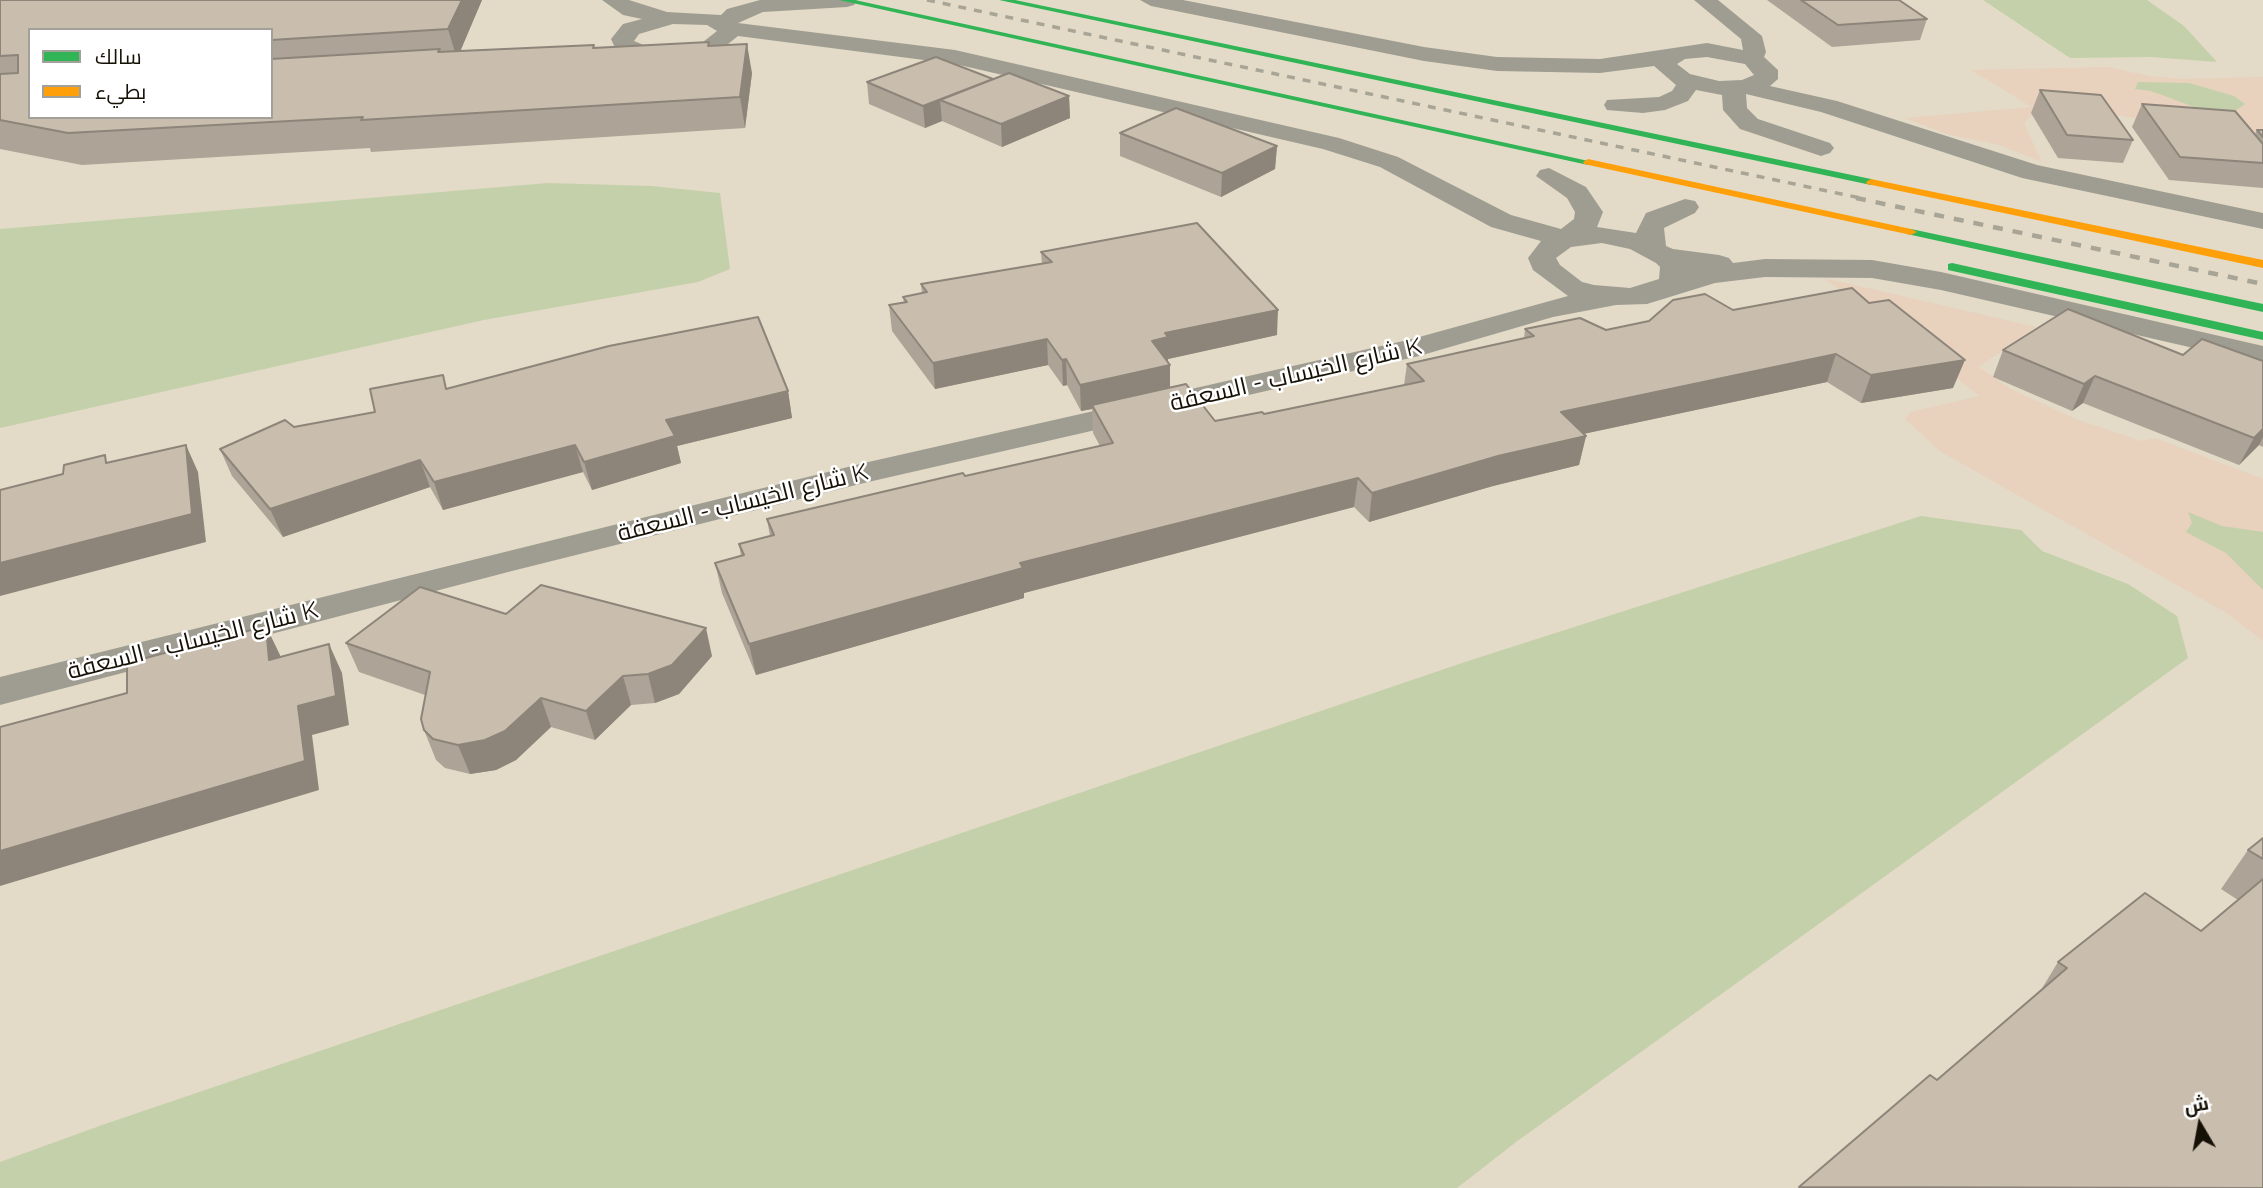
<!DOCTYPE html>
<meta charset="utf-8">
<style>
body{margin:0}
#map{position:relative;width:2263px;height:1188px;overflow:hidden;background:#e3dbc7;font-family:Quicksand,Cairo,sans-serif}
canvas{display:block}
.legend{position:absolute;left:28px;top:28px;width:245px;height:91px;box-sizing:border-box;background:#fff;border:2px solid #a2a09b;margin:0;padding:9px 12px;list-style:none;font-size:21px;color:#161105}
.legend li{display:flex;align-items:center;gap:14px;height:35px}
.legend b{width:35px;border:2px solid #a2a09b}
.north{position:absolute;left:2165px;top:1090px;width:70px;height:70px;-webkit-text-stroke:5px #fff;paint-order:stroke;rotate:350deg;font-size:19px;font-weight:700;line-height:28px;text-align:center;color:#161105}
.north::after{content:'';display:block;margin:auto;width:24px;height:32px;background:#161105;clip-path:polygon(50% 0,100% 100%,50% 72%,0 100%)}
</style>
<div id="map">
<canvas width="2263" height="1188"></canvas>
<ul class="legend">
<li><b style="height:9px;background:#30b455"></b>سالك</li>
<li><b style="height:9px;background:#ff9f0a"></b>بطيء</li>
</ul>
<div class="north">ش</div>
</div>
<script>
const g = document.querySelector('canvas').getContext('2d');
g.lineJoin = 'round';
function paint(path, color) {
  g.fillStyle = color;
  g.fill(path, 'evenodd');
}
function toPath(rows) {
  const path = new Path2D();
  for (const r of rows) {
    path.moveTo(r[0], r[1]);
    for (let i = 2; i < r.length; i += 2) path.lineTo(r[i], r[i + 1]);
  }
  return path;
}
function strokePath(path, color, width, dash) {
  g.strokeStyle = color;
  g.lineWidth = width;
  g.lineCap = dash ? 'butt' : 'round';
  g.setLineDash(dash || []);
  g.stroke(path);
}
function drawText(font, color, halo, rows, align = 'center') {
  g.font = font + ' Quicksand,Cairo,sans-serif';
  g.lineWidth = 5;
  g.setLineDash([]);
  g.textBaseline = 'middle';
  g.strokeStyle = halo;
  g.fillStyle = color;
  for (const [text, x, y, turn = 0] of rows) {
    g.save();
    g.translate(x, y);
    g.rotate((+turn || 0) * Math.PI / 180);
    g.textAlign = isNaN(turn) ? turn : align;
    if (halo) g.strokeText(text, 0, 0);
    g.fillText(text, 0, 0);
    g.restore();
  }
}
const green = toPath([
 [2108,67,2149,76,2182,79,2263,77,2263,149,2248,135,2040,104,2024,124,2042,162,1999,145,1947,134,1905,118,2032,107,1971,70],
 [1824,278,2036,327,1979,367,2011,389,2078,420,2141,441,2155,438,2263,479,2263,641,2225,612,1941,452,1905,419,1910,412,1980,396]
]);
const water = toPath([
 [1983,0,2147,0,2184,26,2217,62,2151,57,2070,58],
 [2138,82,2189,83,2234,96,2245,104,2236,110,2208,112,2151,91,2135,89],
 [548,183,651,186,720,193,730,269,698,282,484,320,0,428,0,229],
 [2188,512,2222,526,2263,532,2263,590,2226,553,2186,532,2192,523],
 [1921,516,2021,530,2042,551,2128,584,2177,616,2188,658,1516,1142,1457,1188,0,1188,0,1162,105,1124,1468,661]
]);
const street = toPath([
 [602,0,629,0,667,12,721,15,727,9,760,0,857,0,854,5,847,7,763,12,738,23,955,50,1339,138,1398,157,1511,215,1561,229,1574,219,1575,212,1567,198,1536,176,1540,170,1549,168,1586,187,1603,212,1597,227,1636,233,1646,213,1685,199,1695,201,1699,207,1695,213,1664,228,1666,246,1673,249,1719,255,1729,258,1733,263,1765,259,1872,260,1941,272,2263,346,2263,364,1941,290,1872,278,1765,277,1715,283,1647,304,1616,305,1553,317,1419,356,864,483,512,571,0,705,0,677,864,463,1412,339,1568,296,1533,270,1528,258,1541,241,1491,227,1380,167,1323,149,955,64,738,36,718,52,676,61,643,60,616,50,611,39,623,24,642,19,623,15,602,0],
 [673,24,707,25,717,31,703,42,676,47,646,46,634,41,639,34,673,24],
 [1602,243,1630,249,1656,263,1660,267,1659,279,1630,288,1594,285,1582,282,1560,265,1556,258,1571,247,1602,243],
 [1140,0,1183,0,1424,47,1497,57,1600,59,1707,43,1743,50,1741,39,1694,0,1718,0,1762,36,1766,52,1764,57,1778,70,1778,79,1770,86,1837,101,2037,165,2263,213,2263,229,2022,178,1821,112,1746,94,1747,108,1758,119,1830,143,1834,148,1830,153,1821,156,1740,129,1723,110,1722,95,1696,90,1688,101,1665,110,1643,113,1607,110,1604,105,1607,100,1659,97,1672,91,1676,85,1654,66,1600,73,1497,71,1424,61,1151,6,1140,0],
 [1707,57,1745,64,1754,75,1742,80,1719,81,1690,74,1677,64,1685,59,1707,57]
]);
const fast = toPath([
 [839,0,855,0,1593,162,1588,165,839,0],
 [999,0,1015,0,1871,179,1876,182,1871,185,999,0],
 [1911,229,2263,304,2263,312,1907,234,1905,232,1911,229],
 [1952,263,2263,332,2263,340,1948,270,1948,264,1952,263]
]);
const slow = toPath([
 [1588,159,1911,229,1917,232,1911,235,1584,164,1583,162,1588,159],
 [1871,179,2263,260,2263,268,1867,184,1866,182,1871,179]
]);
const railFar1 = toPath([
 [927,0,1865,199]
]);
const rail = toPath([
 [1856,198,2263,284]
]);
const wall = toPath([
 [0,0,482,0,460,51,710,46,752,73,745,128,371,152,370,148,82,165,0,149],
 [30,30,271,30,271,117],
 [1767,0,1899,0,1927,19,1920,40,1832,47],
 [993,79,1069,96,1070,118,1002,147,942,121,925,128,869,104,867,82],
 [2040,90,2133,140,2123,163,2058,158,2031,113],
 [2142,104,2255,134,2257,130,2263,130,2263,188,2169,180,2132,127],
 [1120,133,1277,146,1275,169,1221,197,1120,156],
 [1041,252,1277,335,1168,359,1168,361,1170,365,1170,387,1215,421,1264,414,1404,385,1407,364,1524,339,1525,329,1606,330,1733,310,1953,388,1861,403,1827,382,1583,434,1586,436,1579,465,1493,486,1369,522,1354,507,1024,593,1024,598,756,675,722,593,715,563,741,556,739,544,770,536,767,519,1100,446,1093,433,1092,409,1081,411,1067,385,1063,386,1048,365,935,389,892,331,889,305,904,303,903,297,922,293,921,284,1042,264],
 [2003,350,2183,355,2263,361,2263,447,2259,445,2239,465,2083,403,2072,411,1993,377],
 [448,389,788,391,792,418,677,446,681,463,592,490,583,472,443,510,430,487,283,537,232,476,220,449,294,427,375,412],
 [506,614,712,656,679,694,655,703,631,705,595,740,551,727,516,760,496,770,470,774,445,768,436,760,424,730,425,695,359,672,346,643],
 [2263,838,2263,1188,1799,1188,1930,1075,1937,1080,2041,990,2058,962,2201,931,2238,900,2221,889,2248,850]
]);
const shadedWall = toPath([
 [462,0,482,0,457,59,448,29],
 [747,44,752,73,745,128,740,97],
 [993,79,940,100,942,121,925,128,923,106],
 [1069,96,1070,118,1002,147,1001,124],
 [1277,146,1275,169,1221,197,1222,173],
 [1278,310,1277,335,1168,359,1168,364,1152,341,1165,333],
 [1047,339,1048,365,935,389,933,363],
 [1836,354,1827,382,1555,440,1561,412],
 [1066,359,1067,385,1063,386,1062,360],
 [1965,360,1953,388,1861,403,1871,375],
 [1170,365,1170,391,1092,405,1092,409,1081,411,1080,385],
 [2095,376,2083,403,2072,411,2084,384],
 [788,391,792,418,677,446,681,463,592,490,584,462,666,420],
 [2263,429,2263,437,2259,445,2239,465,2254,438],
 [1586,436,1579,465,1493,486,1369,522,1372,493,1498,456],
 [186,445,198,472,206,542,0,596,0,563],
 [575,445,583,472,443,510,434,482],
 [420,460,430,487,283,537,270,509],
 [1358,478,1354,507,1024,593,1024,598,756,675,749,644,1020,563],
 [266,626,280,655,283,689,269,660],
 [706,628,712,656,679,694,655,703,648,674],
 [329,644,342,673,349,725,312,735,319,790,0,886,0,851,298,706],
 [623,676,631,705,595,740,586,711],
 [541,698,551,727,516,760,496,770,470,774,458,745]
]);
const building = toPath([
 [0,0,462,0,448,29,271,40,271,30,30,30,30,117,271,117,271,59,440,49,438,52,594,45,593,48,709,42,708,46,747,44,740,97,361,120,363,117,68,133,0,120,0,74,18,73,18,55,0,56,0,0],
 [1801,0,1899,0,1927,19,1838,25,1801,0],
 [936,57,993,79,923,106,867,82,936,57],
 [1009,73,1069,96,1001,124,940,100,1009,73],
 [2040,90,2101,95,2133,140,2067,135,2040,90],
 [2142,104,2235,111,2263,144,2263,163,2180,157,2142,104],
 [1176,108,1277,146,1222,173,1120,133,1176,108],
 [2257,130,2263,130,2263,137,2257,130],
 [1197,223,1278,310,1165,333,1168,337,1152,341,1170,365,1080,385,1066,359,1062,360,1047,339,933,363,889,305,907,302,903,297,927,292,921,284,1052,262,1041,252,1197,223],
 [1852,288,1869,303,1889,300,1965,360,1871,375,1836,354,1561,412,1586,436,1498,456,1372,493,1358,478,1020,563,1023,568,749,644,715,563,744,555,739,544,774,535,767,519,963,473,965,476,1113,443,1092,405,1186,384,1215,421,1262,412,1264,414,1424,381,1407,364,1534,336,1525,329,1580,318,1606,330,1649,321,1673,300,1705,294,1733,310,1852,288],
 [2068,309,2183,355,2202,339,2263,361,2263,429,2254,438,2095,376,2084,384,2003,350,2068,309],
 [758,317,788,391,666,420,675,436,584,462,575,445,434,482,420,460,270,509,220,449,285,420,294,427,375,412,370,389,443,375,446,389,609,346,758,317],
 [186,445,192,514,0,563,0,490,63,474,64,465,105,455,106,463,186,445],
 [541,585,706,628,672,665,648,674,623,676,586,711,541,698,505,731,485,740,458,745,433,739,424,730,421,719,430,672,346,643,420,587,506,614,541,585],
 [266,626,269,660,329,644,336,696,298,706,305,761,0,851,0,727,127,693,127,663,266,626],
 [2263,838,2263,859,2248,850,2263,838],
 [2263,879,2263,1188,1799,1187,1930,1075,1937,1080,2067,968,2058,962,2145,893,2201,931,2263,879]
]);
const streetNames = [
 ["شارع الخيساب - السعفة K",1296,375,-13],
 ["شارع الخيساب - السعفة K",743,503,-14],
 ["شارع الخيساب - السعفة K",193,641,-14]
];
paint(green, '#e8d1bd');
paint(water, '#c4d0aa');
paint(street, '#9f9d92');
paint(fast, '#30b455');
paint(slow, '#ff9f0a');
strokePath(railFar1, '#a8a496', 3.5, [8, 8]);
strokePath(rail, '#a8a496', 4.5, [10, 10]);
paint(wall, '#ada396');
paint(shadedWall, '#8d857a');
paint(building, '#c9beae');
strokePath(building, '#8d857a', 2);
drawText('24px', '#161105', '#fff', streetNames);
</script>
